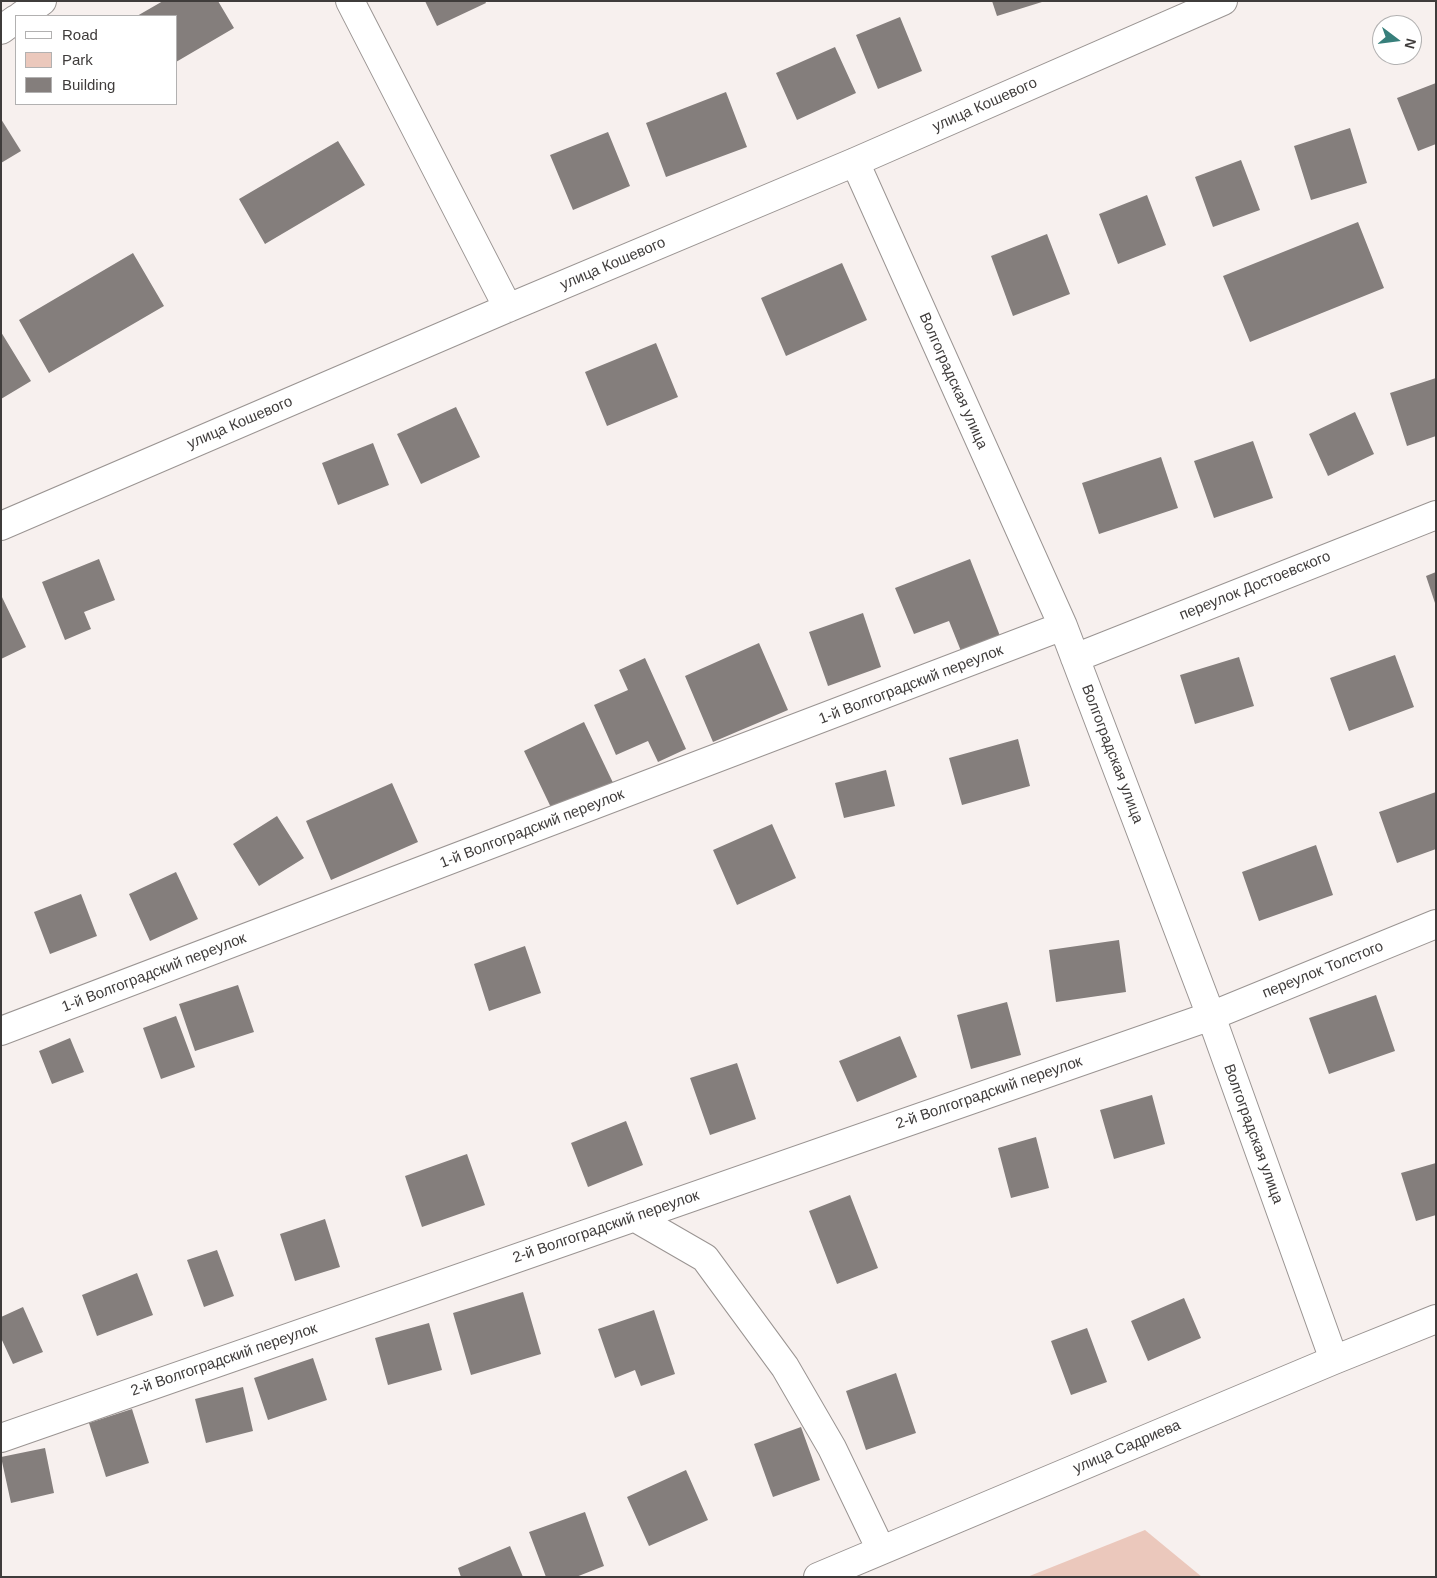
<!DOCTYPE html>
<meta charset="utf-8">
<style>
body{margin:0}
#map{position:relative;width:1437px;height:1578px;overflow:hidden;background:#f7f0ee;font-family:Helvetica,sans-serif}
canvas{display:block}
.frame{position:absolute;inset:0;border:2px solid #3f3c3b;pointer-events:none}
.legend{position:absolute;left:15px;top:15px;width:162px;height:90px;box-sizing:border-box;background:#fff;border:1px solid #b2b1b1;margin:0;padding:6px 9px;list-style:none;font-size:15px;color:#3f3c3b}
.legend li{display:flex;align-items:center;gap:10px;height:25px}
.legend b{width:25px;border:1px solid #b2b1b1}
.north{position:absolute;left:1372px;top:15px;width:50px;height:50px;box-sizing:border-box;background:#fff;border:1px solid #b2b1b1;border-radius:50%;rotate:105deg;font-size:14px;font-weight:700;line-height:20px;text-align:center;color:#3f3c3b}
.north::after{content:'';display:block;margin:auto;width:18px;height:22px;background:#377f7b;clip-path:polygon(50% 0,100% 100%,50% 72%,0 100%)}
</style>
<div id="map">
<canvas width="1437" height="1578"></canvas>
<div class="frame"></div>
<ul class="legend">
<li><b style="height:6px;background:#fff"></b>Road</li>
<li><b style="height:14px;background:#ebc8bc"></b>Park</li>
<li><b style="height:14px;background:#847e7c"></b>Building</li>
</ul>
<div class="north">N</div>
</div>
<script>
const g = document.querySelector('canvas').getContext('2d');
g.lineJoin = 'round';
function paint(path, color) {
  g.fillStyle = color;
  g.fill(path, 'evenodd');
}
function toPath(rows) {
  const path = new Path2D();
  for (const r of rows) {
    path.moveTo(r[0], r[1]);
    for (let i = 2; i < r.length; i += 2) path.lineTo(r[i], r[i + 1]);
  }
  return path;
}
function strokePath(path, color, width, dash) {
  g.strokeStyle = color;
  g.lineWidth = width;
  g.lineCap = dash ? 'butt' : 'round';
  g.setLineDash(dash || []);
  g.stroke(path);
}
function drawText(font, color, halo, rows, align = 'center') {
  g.font = font + ' Helvetica,sans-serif';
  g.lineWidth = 5;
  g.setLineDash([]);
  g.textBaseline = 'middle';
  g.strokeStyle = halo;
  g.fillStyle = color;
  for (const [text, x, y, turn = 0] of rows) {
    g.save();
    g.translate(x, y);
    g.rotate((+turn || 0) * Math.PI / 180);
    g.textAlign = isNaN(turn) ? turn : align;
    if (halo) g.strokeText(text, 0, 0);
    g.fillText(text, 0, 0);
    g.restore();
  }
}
const green = toPath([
 [1145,1530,1202,1577,1027,1577]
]);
const building = toPath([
 [163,1,218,1,234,28,176,62,176,16,137,16],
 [425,1,485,1,486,3,437,26],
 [992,1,1042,1,1042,2,997,16],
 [900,17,922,71,878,89,856,35],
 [835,47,856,93,797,120,776,73],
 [1436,83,1436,144,1418,151,1397,98],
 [726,92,747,147,666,177,646,123],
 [1,119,21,151,1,163],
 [1350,128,1367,183,1311,200,1294,146],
 [608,132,630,186,573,210,550,155],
 [338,141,365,185,265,244,239,199],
 [1241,160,1260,210,1213,227,1195,177],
 [1147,195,1166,245,1118,264,1099,214],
 [1358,222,1384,288,1250,342,1223,276],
 [1047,234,1070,294,1013,316,991,256],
 [133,253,164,306,49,373,19,320],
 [842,263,867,320,786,356,761,298],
 [1,332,31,381,1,399],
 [656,343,678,397,607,426,585,372],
 [1436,378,1436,436,1407,446,1390,393],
 [456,407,480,457,421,484,397,434],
 [1355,412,1374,454,1328,476,1309,434],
 [1253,441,1273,498,1214,518,1194,461],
 [373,443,389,485,338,505,322,463],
 [1161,457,1178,508,1099,534,1082,483],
 [99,559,115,600,84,612,91,629,65,640,42,582],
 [970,559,1000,636,961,651,949,621,914,634,895,588],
 [1436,572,1436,603,1435,603,1426,576],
 [1,595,26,647,1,659],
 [863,613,881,667,828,686,809,632],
 [759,643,788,710,713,742,685,676],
 [1395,655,1414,707,1349,731,1330,678],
 [1239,657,1254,706,1195,724,1180,675],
 [645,658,686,749,658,762,648,741,616,755,594,705,628,690,619,670],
 [584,722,616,789,556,818,524,751],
 [1018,739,1030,786,962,805,949,758],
 [886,770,895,806,844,818,835,783],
 [392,783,418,842,331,880,306,821],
 [1436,792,1436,849,1397,863,1379,812],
 [277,816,304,858,259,886,233,844],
 [772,824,796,878,737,905,713,850],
 [1316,845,1333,895,1259,921,1242,872],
 [176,872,198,919,150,941,129,894],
 [81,894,97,936,50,954,34,912],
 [1119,940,1126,992,1056,1002,1049,950],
 [525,946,541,993,489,1011,474,964],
 [238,985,254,1032,195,1051,179,1004],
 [1376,995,1395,1051,1329,1074,1309,1018],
 [1007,1002,1021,1055,971,1069,957,1015],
 [176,1016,195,1067,161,1079,143,1028],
 [900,1036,917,1077,857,1102,839,1061],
 [70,1038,84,1072,52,1084,39,1051],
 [737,1063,756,1119,710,1135,690,1078],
 [1152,1095,1165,1144,1114,1159,1100,1110],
 [626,1121,643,1165,588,1187,571,1143],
 [1036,1137,1049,1188,1011,1198,998,1148],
 [467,1154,485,1205,422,1227,405,1176],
 [1436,1163,1436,1215,1416,1221,1401,1173],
 [850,1195,878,1268,837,1284,809,1211],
 [325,1219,340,1267,295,1281,280,1234],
 [217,1250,234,1296,204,1307,187,1260],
 [137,1273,153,1315,97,1336,82,1295],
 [523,1292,541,1354,471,1375,453,1313],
 [1184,1298,1201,1338,1148,1361,1131,1321],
 [23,1307,43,1352,13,1364,1,1338,1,1317],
 [654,1310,675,1374,641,1386,635,1370,615,1378,598,1329],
 [429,1323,442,1370,388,1385,375,1338],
 [1087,1328,1107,1382,1071,1395,1051,1341],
 [313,1358,327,1400,268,1420,254,1378],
 [896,1373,916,1433,866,1450,846,1391],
 [243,1387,253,1431,206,1443,195,1399],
 [132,1409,149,1463,106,1477,89,1423],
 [801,1427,820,1480,773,1497,754,1444],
 [45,1448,54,1493,11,1503,1,1457],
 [686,1470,708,1520,649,1546,627,1497],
 [585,1512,604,1566,576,1577,546,1577,529,1532],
 [510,1546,523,1577,461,1577,458,1568]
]);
const minor = toPath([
 [350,1,508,308],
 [21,16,42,1],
 [1,30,16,19],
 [855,162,1063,626,1211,1016,1334,1360],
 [1,526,508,308,855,162,1223,1],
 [1075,658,1436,515],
 [1,1031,1063,626],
 [634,1217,705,1258,785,1367,832,1448,881,1550],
 [1,1438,1211,1016,1436,924],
 [818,1577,1334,1360,1436,1319]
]);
const streetNames = [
 ["улица Кошевого",985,105,-24],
 ["улица Кошевого",613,264,-23],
 ["Волгоградская улица",953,381,66],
 ["улица Кошевого",240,423,-23],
 ["переулок Достоевского",1255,586,-22],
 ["1-й Волгоградский переулок",911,685,-21],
 ["Волгоградская улица",1112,754,69],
 ["1-й Волгоградский переулок",532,829,-21],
 ["переулок Толстого",1323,970,-22],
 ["1-й Волгоградский переулок",154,973,-21],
 ["2-й Волгоградский переулок",989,1093,-19],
 ["Волгоградская улица",1253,1134,70],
 ["2-й Волгоградский переулок",606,1227,-19],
 ["2-й Волгоградский переулок",224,1360,-19],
 ["улица Садриева",1127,1447,-23]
];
paint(green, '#ebc8bc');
paint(building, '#847e7c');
strokePath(minor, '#9a9492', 30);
strokePath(minor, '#fff', 28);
drawText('15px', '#3f3c3b', '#fff', streetNames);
</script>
